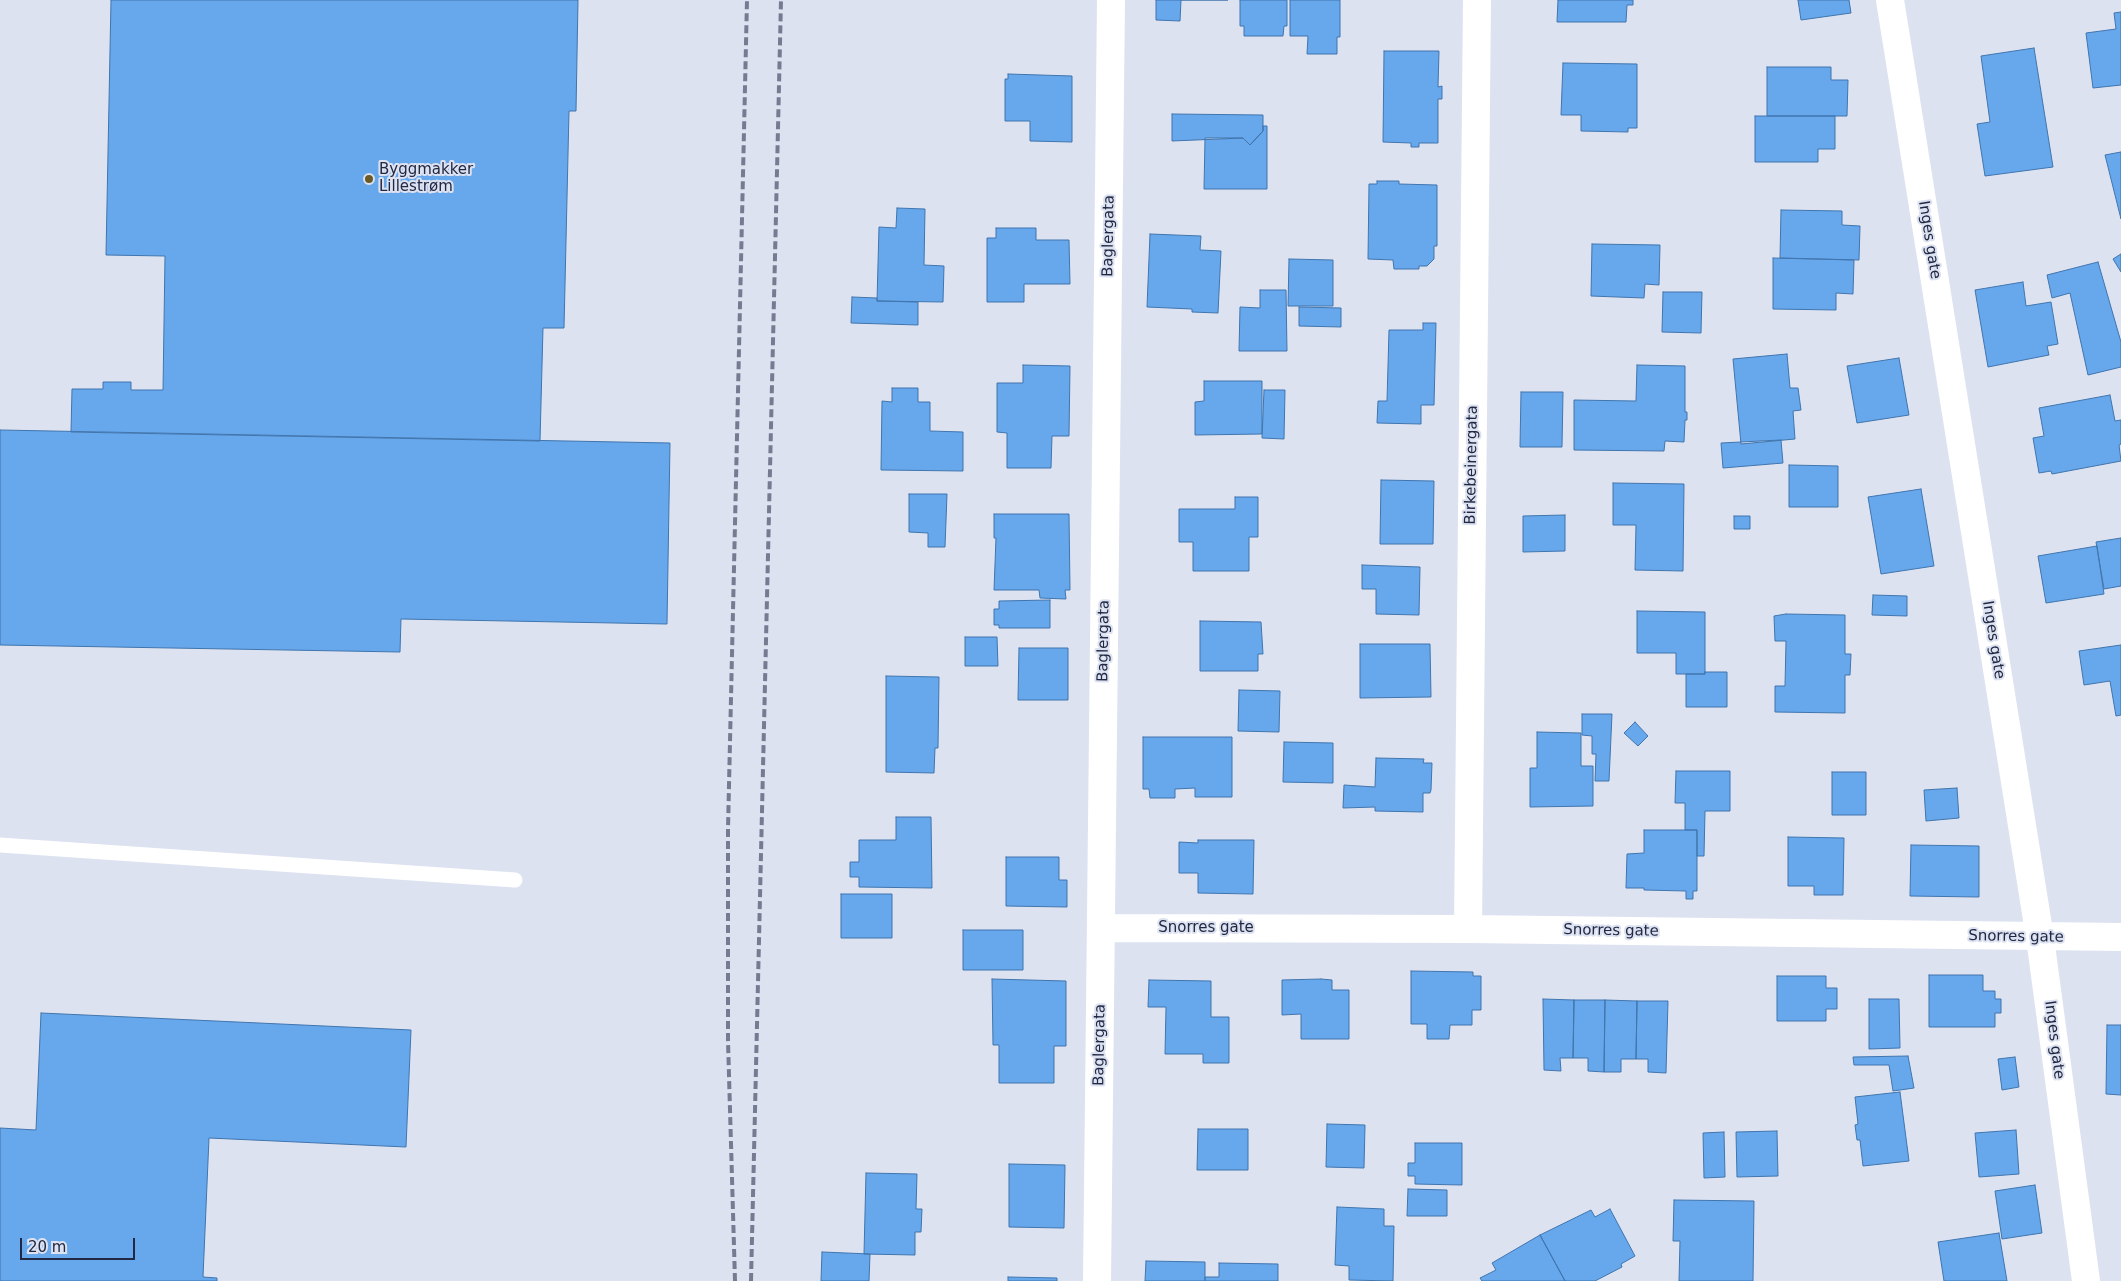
<!DOCTYPE html>
<meta charset="utf-8">
<style>
body{margin:0}
#map{position:relative;width:2121px;height:1281px;overflow:hidden;background:#dde2f1;font-family:"DejaVu Sans",sans-serif}
canvas{display:block}
.scale{position:absolute;left:20px;top:1238px;width:115px;height:22px;box-sizing:border-box;border:2px solid #212844;border-top:0;padding-left:6px;font-size:15px;line-height:18px;white-space:nowrap;color:#212844;-webkit-text-stroke:4px #dde2f1;paint-order:stroke}
</style>
<div id="map">
<canvas width="2121" height="1281"></canvas>
<div class="scale">20 m</div>
</div>
<script>
const g = document.querySelector('canvas').getContext('2d');
g.lineJoin = 'round';
function paint(path, color) {
  g.fillStyle = color;
  g.fill(path, 'evenodd');
}
function toPath(rows) {
  const path = new Path2D();
  for (const r of rows) {
    path.moveTo(r[0], r[1]);
    for (let i = 2; i < r.length; i += 2) path.lineTo(r[i], r[i + 1]);
  }
  return path;
}
function strokePath(path, color, width, dash) {
  g.strokeStyle = color;
  g.lineWidth = width;
  g.lineCap = dash ? 'butt' : 'round';
  g.setLineDash(dash || []);
  g.stroke(path);
}
function drawText(font, color, halo, rows, align = 'center') {
  g.font = font + ' "DejaVu Sans",sans-serif';
  g.lineWidth = 4;
  g.setLineDash([]);
  g.textBaseline = 'middle';
  g.strokeStyle = halo;
  g.fillStyle = color;
  for (const [text, x, y, turn = 0] of rows) {
    g.save();
    g.translate(x, y);
    g.rotate((+turn || 0) * Math.PI / 180);
    g.textAlign = isNaN(turn) ? turn : align;
    if (halo) g.strokeText(text, 0, 0);
    g.fillText(text, 0, 0);
    g.restore();
  }
}
const building = toPath([
 [111,0,578,0,576,111,569,111,564,328,543,328,540,441,71,432,72,389,103,389,103,382,131,382,131,390,163,390,165,256,106,255,111,0],
 [1156,0,1228,0,1181,0,1180,21,1156,20,1156,0],
 [1240,0,1287,0,1287,26,1284,26,1283,36,1244,36,1244,26,1240,26,1240,0],
 [1290,0,1340,0,1340,37,1337,37,1337,54,1307,54,1308,36,1290,36,1290,0],
 [1558,0,1633,0,1633,5,1627,5,1626,22,1557,22,1558,0],
 [1798,0,1849,0,1851,13,1801,20,1798,0],
 [2121,12,2121,85,2093,88,2086,33,2116,29,2114,13,2121,12],
 [2034,48,2053,167,1985,176,1977,124,1990,122,1981,56,2034,48],
 [1384,51,1439,51,1438,87,1442,86,1442,99,1438,99,1438,143,1419,143,1419,147,1411,147,1411,143,1383,142,1384,51],
 [1563,63,1637,64,1637,128,1628,128,1628,132,1581,131,1581,115,1561,115,1563,63],
 [1767,67,1831,67,1831,80,1848,80,1847,116,1767,116,1767,67],
 [1008,74,1072,76,1072,142,1030,141,1030,121,1005,121,1005,79,1008,79,1008,74],
 [1172,114,1263,115,1263,131,1250,145,1243,138,1172,141,1172,114],
 [1755,116,1835,116,1835,149,1818,149,1818,162,1755,162,1755,116],
 [1263,126,1267,126,1267,189,1204,189,1205,138,1243,138,1250,145,1263,131,1263,126],
 [2121,152,2121,219,2105,155,2121,152],
 [1377,181,1399,181,1399,184,1437,185,1437,246,1434,246,1434,259,1427,266,1419,266,1419,269,1394,269,1393,260,1368,259,1369,184,1377,184,1377,181],
 [897,208,925,209,924,265,944,266,943,302,877,301,879,227,896,228,897,208],
 [1781,210,1842,211,1842,225,1860,226,1859,260,1780,258,1781,210],
 [996,228,1036,228,1036,240,1069,240,1070,284,1024,284,1024,302,987,302,987,238,996,238,996,228],
 [1150,234,1201,236,1200,250,1221,251,1218,313,1192,312,1192,309,1147,307,1150,234],
 [1592,244,1660,245,1659,285,1645,284,1644,298,1591,296,1592,244],
 [2121,254,2121,272,2113,259,2121,254],
 [1773,258,1854,260,1853,294,1836,293,1836,310,1773,309,1773,258],
 [1289,259,1333,260,1333,306,1288,306,1289,259],
 [2098,262,2121,342,2121,367,2088,375,2070,293,2052,298,2047,275,2098,262],
 [2023,282,2026,306,2051,302,2058,344,2047,346,2049,355,1988,367,1975,290,2023,282],
 [1260,290,1286,290,1287,351,1239,351,1240,307,1260,308,1260,290],
 [1663,292,1702,292,1701,333,1662,332,1663,292],
 [852,297,877,298,877,301,918,302,918,325,851,323,852,297],
 [1299,307,1341,308,1341,327,1299,326,1299,307],
 [1423,323,1436,323,1434,405,1421,405,1421,424,1377,423,1378,401,1387,401,1389,330,1423,330,1423,323],
 [1787,354,1790,388,1798,388,1801,410,1793,411,1795,439,1741,444,1733,359,1787,354],
 [1899,358,1909,415,1857,423,1847,366,1899,358],
 [1023,365,1070,366,1069,436,1052,436,1051,468,1007,468,1007,433,997,432,997,383,1023,383,1023,365],
 [1637,365,1685,366,1685,412,1687,412,1687,420,1685,420,1684,442,1665,441,1664,451,1574,450,1574,400,1636,401,1637,365],
 [1204,381,1262,381,1262,434,1195,435,1195,402,1204,401,1204,381],
 [892,388,918,388,918,402,930,402,930,431,963,432,963,471,881,470,882,401,892,402,892,388],
 [1264,390,1285,390,1284,439,1262,438,1264,390],
 [1521,392,1563,392,1562,447,1520,447,1521,392],
 [2110,395,2115,421,2121,420,2121,444,2119,445,2121,461,2052,474,2051,471,2039,473,2033,438,2044,436,2039,408,2110,395],
 [0,430,670,443,667,624,401,619,400,652,0,645,0,430],
 [1781,440,1783,463,1723,468,1721,443,1781,440],
 [1789,465,1838,466,1838,507,1789,507,1789,465],
 [1381,480,1434,481,1433,544,1380,544,1381,480],
 [1613,483,1684,484,1683,571,1635,570,1636,525,1613,525,1613,483],
 [1921,489,1934,566,1881,574,1868,497,1921,489],
 [909,494,947,494,945,547,928,547,928,533,909,532,909,494],
 [1235,497,1258,497,1258,537,1249,537,1249,571,1193,571,1193,542,1179,542,1179,509,1235,509,1235,497],
 [994,514,1069,514,1070,590,1065,590,1066,599,1040,598,1039,590,994,590,996,538,994,538,994,514],
 [1565,515,1565,551,1523,552,1523,516,1565,515],
 [1734,516,1750,516,1750,529,1734,529,1734,516],
 [2121,538,2121,586,2104,589,2096,542,2121,538],
 [2097,546,2104,594,2046,603,2038,556,2097,546],
 [1362,565,1420,567,1419,615,1376,614,1376,589,1362,589,1362,565],
 [1873,595,1907,596,1907,616,1872,615,1873,595],
 [1050,600,1050,628,999,628,999,625,994,625,994,609,999,609,999,601,1050,600],
 [1637,611,1705,612,1705,674,1676,674,1676,653,1637,653,1637,611],
 [1786,614,1845,615,1845,654,1851,654,1850,675,1845,675,1845,713,1775,712,1775,686,1785,686,1786,641,1775,641,1774,616,1786,614],
 [1200,621,1261,622,1263,654,1258,654,1258,671,1200,671,1200,621],
 [965,637,997,637,998,666,965,666,965,637],
 [1360,644,1430,644,1431,697,1360,698,1360,644],
 [2121,645,2121,715,2116,716,2110,681,2084,685,2079,651,2121,645],
 [1019,648,1068,648,1068,700,1018,700,1019,648],
 [1705,672,1727,672,1727,707,1686,707,1686,674,1705,674,1705,672],
 [886,676,939,677,938,748,935,748,934,773,886,772,886,676],
 [1239,690,1280,691,1279,732,1238,731,1239,690],
 [1582,714,1612,714,1609,781,1595,781,1596,754,1592,754,1592,736,1582,735,1582,714],
 [1635,722,1648,736,1638,746,1624,733,1635,722],
 [1537,732,1581,733,1581,766,1593,766,1593,806,1530,807,1530,768,1537,768,1537,732],
 [1143,737,1232,737,1232,797,1195,797,1195,788,1175,789,1175,798,1150,798,1149,789,1143,789,1143,737],
 [1284,742,1333,743,1333,783,1283,782,1284,742],
 [1376,758,1424,759,1423,763,1432,763,1431,790,1430,793,1423,793,1423,812,1375,811,1375,807,1343,808,1344,785,1375,787,1376,758],
 [1676,771,1730,771,1730,811,1705,811,1704,856,1697,856,1697,830,1685,830,1685,803,1675,803,1676,771],
 [1832,772,1866,772,1866,815,1832,815,1832,772],
 [1957,788,1959,818,1926,821,1924,790,1957,788],
 [896,817,931,817,932,888,859,887,859,877,850,877,850,862,859,862,859,840,896,840,896,817],
 [1644,830,1697,830,1697,891,1693,891,1693,899,1686,899,1686,891,1644,890,1644,888,1626,888,1627,854,1644,853,1644,830],
 [1788,837,1844,838,1843,895,1814,895,1814,886,1788,886,1788,837],
 [1198,840,1254,840,1253,894,1198,893,1198,873,1179,873,1179,842,1198,843,1198,840],
 [1911,845,1979,846,1979,897,1910,896,1911,845],
 [1006,857,1059,857,1059,880,1067,880,1067,907,1006,906,1006,857],
 [841,894,892,894,892,938,841,938,841,894],
 [963,930,1023,930,1023,970,963,970,963,930],
 [1411,971,1473,972,1473,976,1481,976,1481,1010,1472,1010,1472,1025,1450,1025,1449,1039,1427,1039,1427,1024,1411,1024,1411,971],
 [1929,975,1983,975,1983,991,1995,991,1995,999,2001,999,2001,1013,1995,1013,1995,1027,1929,1027,1929,975],
 [1777,976,1826,976,1826,988,1837,988,1837,1009,1826,1009,1826,1021,1777,1021,1777,976],
 [992,979,1066,981,1066,1046,1054,1046,1054,1083,999,1083,999,1045,993,1045,992,979],
 [1321,979,1332,980,1332,990,1349,990,1349,1039,1301,1039,1301,1014,1282,1015,1282,980,1321,979],
 [1149,980,1211,981,1211,1017,1229,1017,1229,1063,1203,1063,1203,1054,1165,1054,1166,1007,1148,1007,1149,980],
 [1543,999,1574,1000,1573,1058,1560,1058,1561,1071,1544,1070,1543,999],
 [1869,999,1899,999,1900,1048,1869,1049,1869,999],
 [1574,1000,1605,1000,1604,1072,1588,1071,1588,1058,1573,1058,1574,1000],
 [1605,1000,1637,1001,1636,1059,1621,1059,1621,1072,1604,1072,1605,1000],
 [1637,1001,1668,1001,1666,1073,1648,1072,1648,1059,1636,1059,1637,1001],
 [41,1013,411,1030,406,1147,209,1138,203,1277,217,1278,217,1281,0,1281,0,1128,36,1130,41,1013],
 [2107,1025,2121,1025,2121,1095,2106,1094,2107,1025],
 [1908,1056,1914,1088,1893,1091,1889,1065,1854,1065,1853,1057,1908,1056],
 [2015,1057,2019,1087,2002,1090,1998,1059,2015,1057],
 [1900,1092,1909,1161,1863,1166,1860,1140,1857,1140,1855,1125,1858,1124,1855,1097,1900,1092],
 [1327,1124,1365,1125,1364,1168,1326,1167,1327,1124],
 [1198,1129,1248,1129,1248,1170,1197,1170,1198,1129],
 [2016,1130,2019,1174,1979,1177,1975,1133,2016,1130],
 [1777,1131,1778,1176,1737,1177,1736,1132,1777,1131],
 [1724,1132,1725,1177,1704,1178,1703,1133,1724,1132],
 [1415,1143,1462,1143,1462,1185,1415,1184,1415,1176,1408,1176,1408,1163,1415,1163,1415,1143],
 [1009,1164,1065,1165,1064,1228,1009,1227,1009,1164],
 [866,1173,917,1174,916,1209,922,1209,921,1232,915,1232,915,1255,864,1254,866,1173],
 [2035,1185,2042,1233,2002,1239,1995,1191,2035,1185],
 [1408,1189,1447,1190,1447,1216,1407,1216,1408,1189],
 [1674,1200,1754,1201,1753,1281,1679,1281,1680,1241,1673,1241,1674,1200],
 [1337,1207,1384,1209,1384,1226,1394,1226,1393,1281,1349,1280,1349,1266,1335,1265,1337,1207],
 [1610,1209,1635,1256,1621,1264,1622,1267,1595,1281,1565,1281,1540,1235,1591,1210,1595,1217,1610,1209],
 [1999,1233,2007,1281,1944,1281,1938,1242,1999,1233],
 [1540,1235,1565,1281,1482,1281,1480,1278,1496,1270,1492,1263,1540,1235],
 [822,1252,870,1254,869,1281,821,1281,822,1252],
 [1146,1261,1205,1262,1205,1281,1145,1281,1146,1261],
 [1219,1263,1278,1264,1278,1281,1205,1281,1205,1277,1219,1277,1219,1263],
 [1008,1277,1057,1278,1057,1281,1008,1281,1008,1277]
]);
const lane = toPath([
 [0,845,515,880]
]);
const street = toPath([
 [1890,0,2040,938,2086,1281],
 [1101,928,1468,929,2121,937],
 [1468,929,1477,0],
 [1097,1281,1111,0]
]);
const rail = toPath([
 [735,1281,728,1041,728,829,747,0],
 [751,1281,781,0]
]);
const markers = [
 [369,179,5,"#6b5a28"]
];
const poiNames = [
 ["Byggmakker",379,170],
 ["Lillestrøm",379,187]
];
const streetNames = [
 ["Baglergata",1109,236,-89],
 ["Inges gate",1929,240,81],
 ["Birkebeinergata",1472,465,-89],
 ["Inges gate",1993,640,81],
 ["Baglergata",1104,641,-89],
 ["Snorres gate",1206,928],
 ["Snorres gate",1611,931,1],
 ["Snorres gate",2016,937,1],
 ["Inges gate",2054,1040,83],
 ["Baglergata",1100,1045,-89]
];
paint(building, '#67a7ec');
strokePath(building, '#4075ad', 1);
strokePath(lane, '#fff', 15);
strokePath(street, '#fff', 28);
strokePath(rail, '#757b91', 4, [8, 4]);
for (const [x, y, r, color] of markers) {
  const dot = new Path2D();
  dot.arc(x, y, r, 0, 2 * Math.PI);
  g.fillStyle = color;
  g.fill(dot);
  strokePath(dot, '#dde2f1', 2);
}
drawText('15px', '#212844', '#dde2f1', poiNames, 'left');
drawText('15px', '#212844', '#dde2f1', streetNames);
</script>
